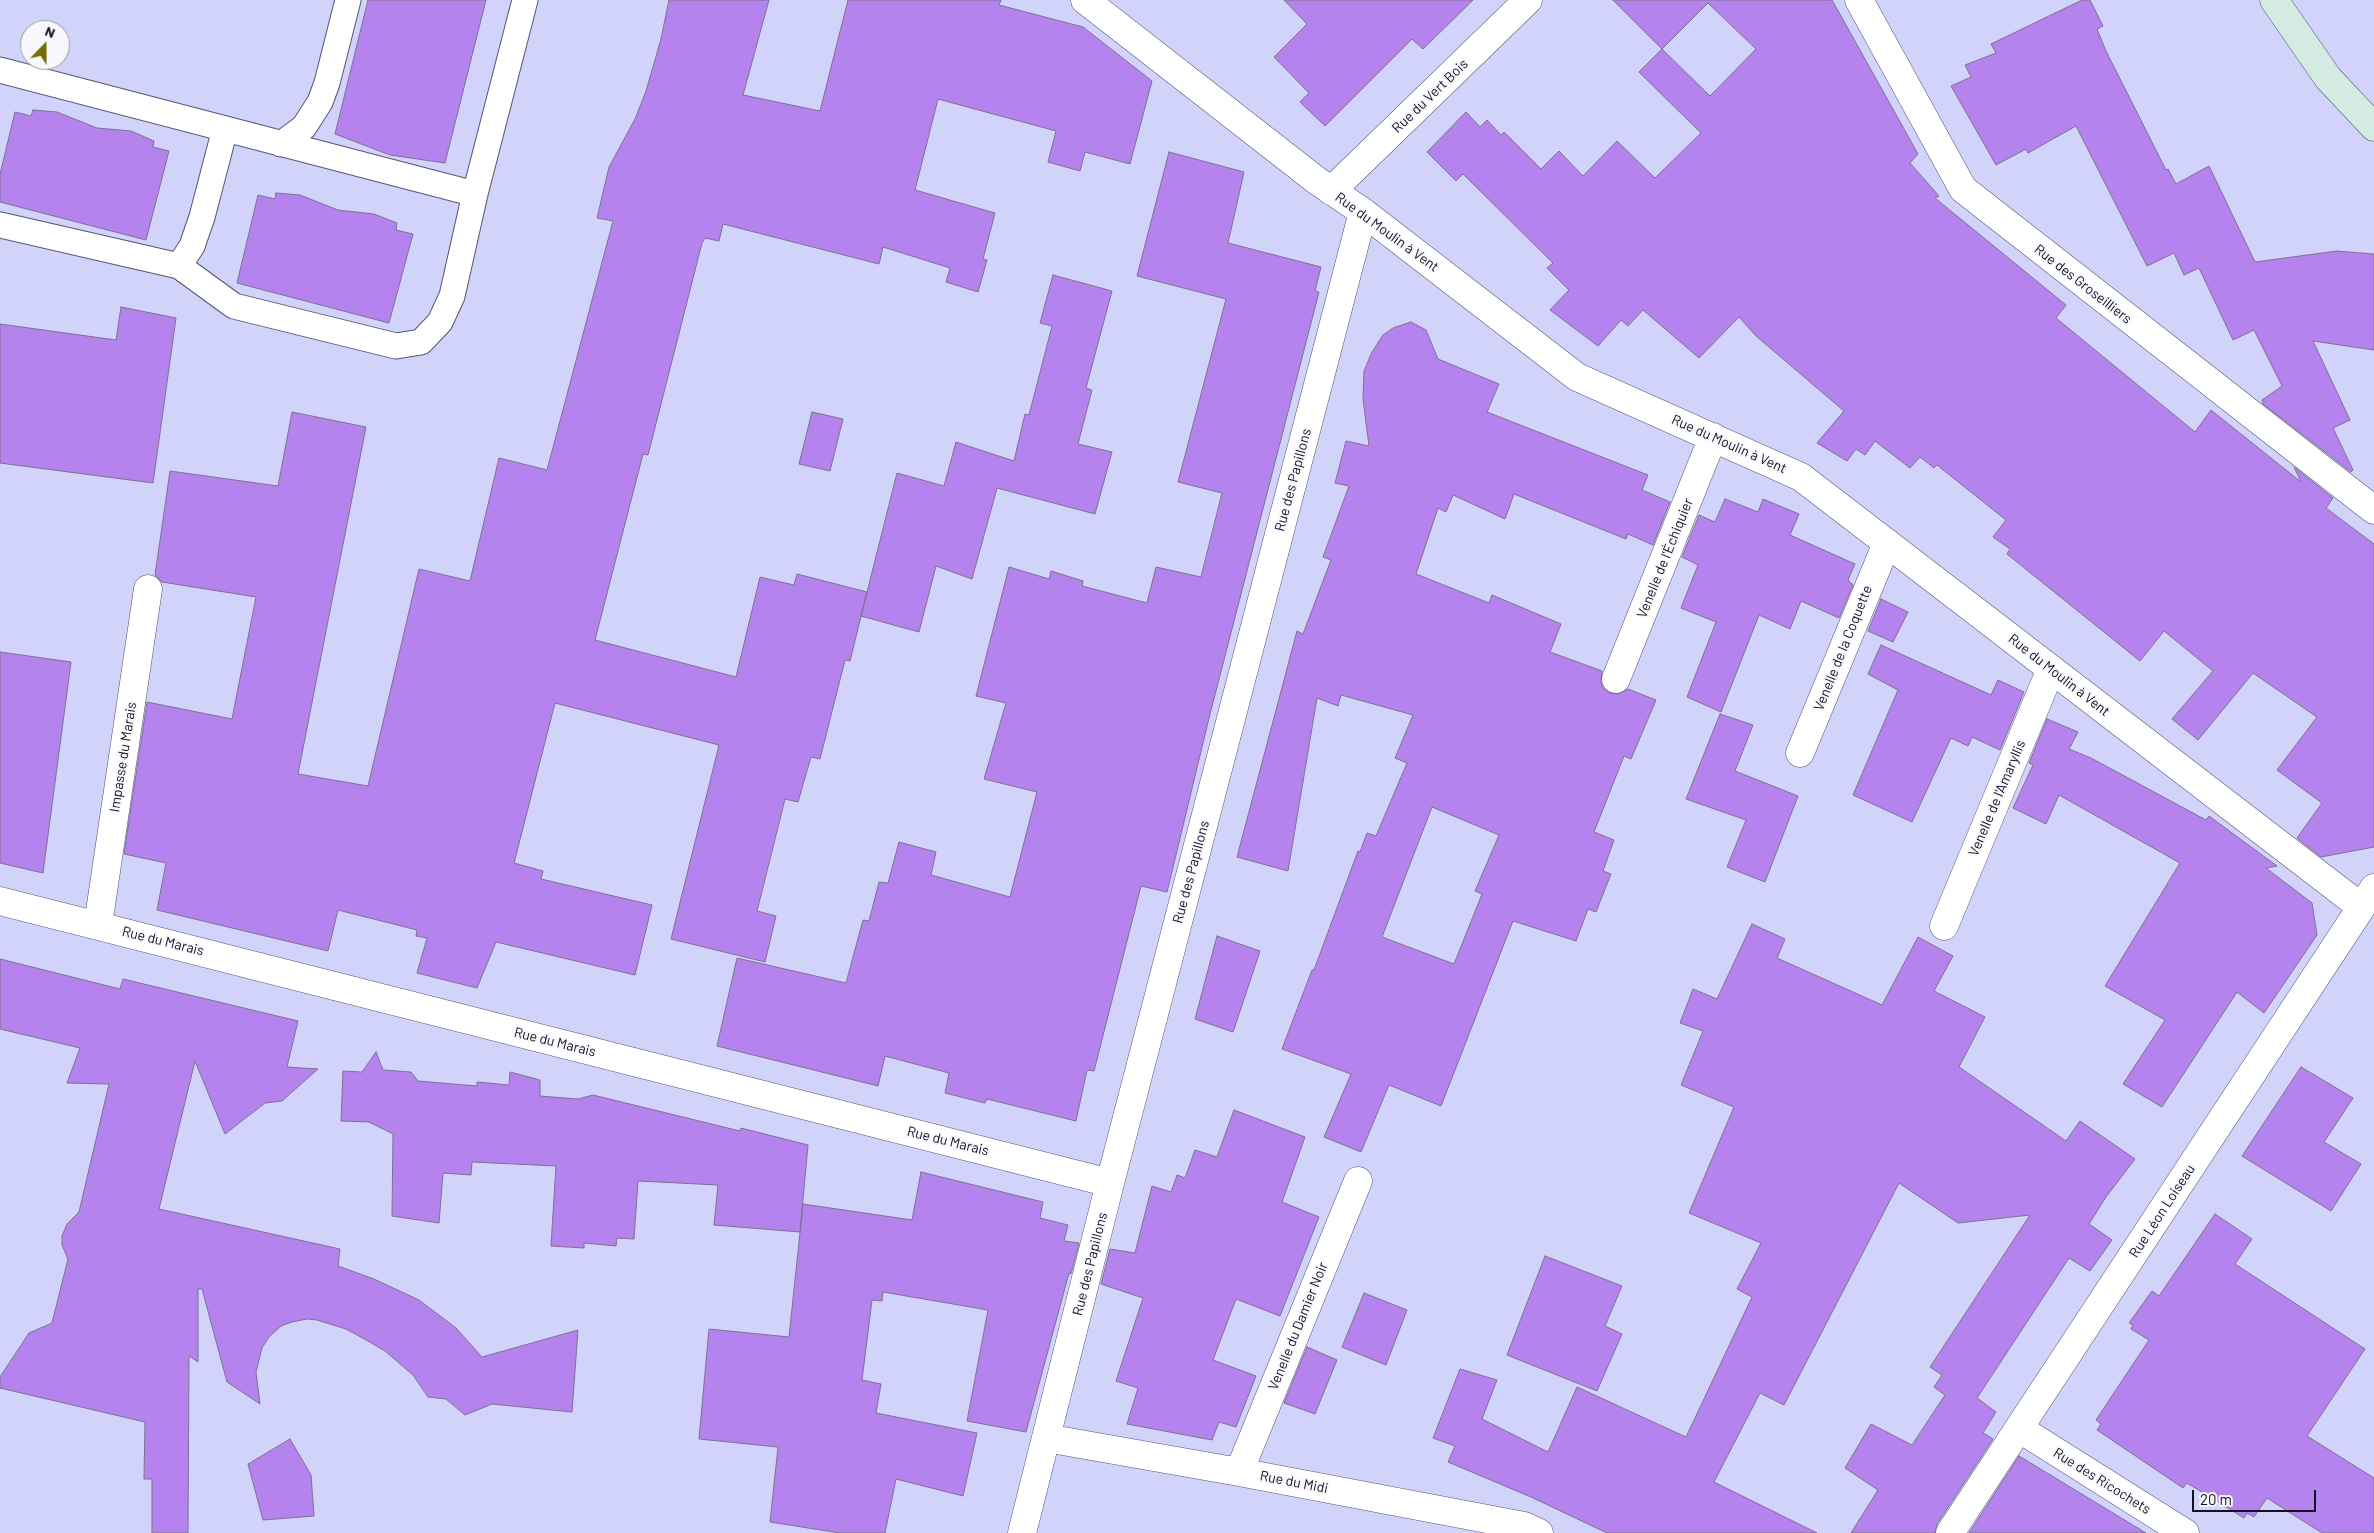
<!DOCTYPE html>
<meta charset="utf-8">
<style>
body{margin:0}
#map{position:relative;width:2374px;height:1533px;overflow:hidden;background:#d2d3fa;font-family:Barlow,sans-serif}
canvas{display:block}
.north{position:absolute;left:20px;top:20px;width:50px;height:50px;box-sizing:border-box;background:#f7f7fc;border:1px solid #9b9ba4;border-radius:50%;rotate:22deg;font-size:14px;font-weight:700;line-height:20px;text-align:center;color:#12121f}
.north::after{content:'';display:block;margin:auto;width:18px;height:22px;background:#746c08;clip-path:polygon(50% 0,100% 100%,50% 72%,0 100%)}
.scale{position:absolute;left:2192px;top:1490px;width:124px;height:22px;box-sizing:border-box;border:2px solid #12121f;border-top:0;padding-left:6px;font-size:15px;line-height:18px;white-space:nowrap;color:#12121f;-webkit-text-stroke:4px #f7f7fc;paint-order:stroke}
</style>
<div id="map">
<canvas width="2374" height="1533"></canvas>
<div class="north">N</div>
<div class="scale">20 m</div>
</div>
<script>
const g = document.querySelector('canvas').getContext('2d');
g.lineJoin = 'round';
function paint(path, color) {
  g.fillStyle = color;
  g.fill(path, 'evenodd');
}
function toPath(rows) {
  const path = new Path2D();
  for (const r of rows) {
    path.moveTo(r[0], r[1]);
    for (let i = 2; i < r.length; i += 2) path.lineTo(r[i], r[i + 1]);
  }
  return path;
}
function strokePath(path, color, width, dash) {
  g.strokeStyle = color;
  g.lineWidth = width;
  g.lineCap = dash ? 'butt' : 'round';
  g.setLineDash(dash || []);
  g.stroke(path);
}
function drawText(font, color, halo, rows, align = 'center') {
  g.font = font + ' Barlow,sans-serif';
  g.lineWidth = 4;
  g.setLineDash([]);
  g.textBaseline = 'middle';
  g.strokeStyle = halo;
  g.fillStyle = color;
  for (const [text, x, y, turn = 0] of rows) {
    g.save();
    g.translate(x, y);
    g.rotate((+turn || 0) * Math.PI / 180);
    g.textAlign = isNaN(turn) ? turn : align;
    if (halo) g.strokeText(text, 0, 0);
    g.fillText(text, 0, 0);
    g.restore();
  }
}
const building = toPath([
 [368,0,486,0,445,163,390,155,335,134,368,0],
 [669,0,769,0,743,95,820,111,848,0,1001,0,999,5,1083,27,1152,81,1130,164,1085,152,1080,171,1048,162,1056,131,938,99,915,190,995,213,983,259,987,260,978,292,946,282,950,268,883,247,879,264,723,224,719,241,705,238,702,243,648,455,643,454,595,640,736,677,760,577,794,585,797,574,867,592,850,661,845,660,820,759,811,757,798,802,785,799,757,911,776,916,765,962,671,939,719,745,555,703,514,863,543,871,541,879,652,905,635,975,496,942,477,988,417,973,427,938,416,936,417,930,338,910,328,951,157,910,166,863,124,854,147,702,232,719,256,597,162,582,155,575,170,471,278,486,292,412,366,427,298,774,368,786,419,569,470,581,499,458,547,470,613,221,597,218,609,167,635,119,646,91,661,39,669,0],
 [1284,0,1473,0,1423,49,1412,39,1325,126,1300,102,1309,93,1274,57,1307,24,1284,0],
 [1613,0,1832,0,1918,154,1910,163,1939,196,1935,198,2066,305,2056,318,2195,432,2211,410,2301,482,2294,467,2333,498,2326,508,2374,544,2374,847,2321,857,2297,838,2322,803,2277,770,2317,717,2253,673,2198,740,2172,719,2213,671,2164,631,2140,661,2007,554,2010,549,1993,537,2006,520,1937,465,1934,468,1920,457,1910,468,1875,441,1865,455,1856,449,1847,461,1817,443,1844,411,1756,336,1739,317,1699,358,1643,310,1628,326,1621,320,1598,346,1550,310,1569,290,1547,268,1553,263,1463,174,1456,181,1427,152,1466,112,1480,127,1487,120,1501,135,1504,132,1541,169,1559,151,1583,176,1617,141,1655,178,1701,133,1639,72,1662,49,1613,0],
 [1708,3,1756,49,1710,96,1662,49,1708,3],
 [2082,0,2090,0,2103,26,2097,29,2106,51,2166,170,2168,169,2176,184,2209,166,2255,262,2337,251,2374,254,2374,350,2313,341,2350,420,2333,428,2353,470,2351,472,2263,404,2262,400,2282,386,2254,330,2233,340,2199,268,2184,275,2174,253,2147,266,2076,126,2028,153,2026,149,1996,165,1951,86,1971,77,1965,65,1996,53,1991,44,2082,0],
 [33,110,57,112,97,128,131,131,154,141,153,147,169,151,146,240,0,202,0,174,15,112,31,116,33,110],
 [1169,152,1244,172,1228,243,1321,267,1315,291,1319,292,1210,714,1167,892,1141,886,1094,1071,1087,1070,1076,1121,987,1099,985,1103,945,1093,949,1073,885,1056,878,1086,717,1046,737,958,846,983,863,920,869,921,879,882,888,883,899,842,936,852,931,875,1010,897,1037,792,984,779,1006,703,976,696,1009,567,1049,579,1051,571,1083,581,1082,586,1147,603,1156,567,1201,577,1222,493,1178,482,1226,299,1137,276,1169,152],
 [276,193,300,195,338,210,374,214,397,223,396,230,413,234,389,323,237,283,258,195,275,199,276,193],
 [1053,275,1112,291,1086,388,1092,390,1078,444,1112,452,1095,514,997,488,972,579,936,566,919,632,861,616,897,473,944,486,956,442,1014,461,1025,414,1029,415,1052,326,1040,323,1053,275],
 [121,307,176,318,153,483,0,463,0,324,116,340,121,307],
 [1411,322,1426,330,1438,359,1499,384,1487,412,1648,475,1642,490,1670,502,1653,545,1628,534,1626,539,1514,494,1505,519,1453,495,1446,512,1438,508,1416,574,1489,603,1492,595,1561,624,1550,652,1602,671,1601,682,1603,688,1610,693,1619,694,1628,689,1656,700,1631,759,1624,756,1594,832,1614,840,1603,871,1611,874,1596,912,1588,909,1576,941,1513,921,1441,1106,1389,1085,1361,1152,1324,1137,1351,1074,1282,1049,1312,970,1314,970,1358,851,1360,852,1367,833,1376,836,1407,763,1395,758,1413,715,1341,695,1338,706,1317,698,1288,871,1237,857,1297,631,1303,634,1331,560,1323,557,1349,486,1335,483,1346,441,1369,446,1363,399,1364,371,1372,352,1383,335,1393,328,1411,322],
 [1432,807,1499,835,1475,891,1482,894,1454,964,1382,937,1432,807],
 [812,412,843,419,830,471,799,464,812,412],
 [1725,499,1758,512,1763,499,1799,514,1790,535,1855,564,1848,580,1853,585,1839,618,1801,601,1790,629,1759,615,1721,712,1687,697,1716,622,1681,608,1698,565,1682,557,1699,515,1715,522,1725,499],
 [1881,599,1908,612,1893,642,1868,631,1881,599],
 [1881,645,1991,695,1998,680,2024,692,2000,750,1972,737,1968,746,1951,738,1912,822,1853,795,1898,690,1868,674,1881,645],
 [0,652,71,662,43,873,0,863,0,652],
 [1720,714,1753,725,1735,771,1798,796,1765,882,1727,867,1746,820,1686,799,1720,714],
 [2047,719,2078,732,2069,749,2091,758,2206,820,2209,816,2277,866,2266,868,2312,903,2317,935,2264,1013,2237,992,2162,1107,2123,1084,2165,1020,2105,986,2180,863,2059,795,2046,824,2013,808,2033,765,2029,763,2047,719],
 [1752,924,1785,939,1777,958,1882,1005,1918,937,1953,956,1934,991,1985,1017,1959,1067,2066,1141,2080,1121,2135,1159,2106,1197,2089,1224,2112,1240,2090,1271,2069,1258,1977,1398,1996,1412,1983,1433,1993,1439,1937,1524,1935,1533,1851,1533,1878,1490,1845,1468,1871,1424,1912,1445,1945,1395,1934,1387,1942,1375,1930,1367,2030,1215,1958,1223,1899,1183,1784,1405,1760,1393,1714,1482,1817,1533,1607,1533,1531,1497,1448,1462,1455,1446,1433,1438,1460,1369,1497,1380,1482,1419,1548,1452,1577,1387,1686,1437,1752,1297,1737,1289,1761,1243,1689,1213,1734,1107,1681,1085,1703,1031,1680,1023,1693,989,1717,999,1752,924],
 [1217,936,1260,951,1233,1032,1195,1019,1217,936],
 [0,959,120,989,123,979,298,1021,287,1067,318,1069,282,1101,265,1103,225,1134,195,1061,159,1209,340,1249,338,1266,374,1279,419,1300,456,1328,482,1357,578,1330,572,1412,492,1404,465,1415,446,1399,428,1397,413,1375,385,1351,368,1341,346,1329,317,1320,307,1319,292,1322,281,1326,269,1337,262,1348,256,1372,260,1404,227,1382,202,1289,198,1289,198,1362,189,1356,188,1533,152,1533,152,1479,144,1479,145,1422,0,1388,0,1377,29,1333,52,1323,68,1259,62,1245,62,1236,67,1224,79,1212,109,1084,67,1083,80,1048,0,1029,0,959],
 [376,1052,383,1070,411,1072,418,1081,477,1086,477,1082,509,1085,510,1072,540,1080,540,1096,578,1099,593,1095,740,1131,741,1128,808,1145,800,1232,714,1225,718,1185,638,1181,634,1239,617,1238,616,1246,584,1243,584,1248,551,1246,556,1166,472,1162,471,1175,443,1173,439,1223,392,1216,393,1134,369,1122,341,1121,343,1071,362,1072,376,1052],
 [2301,1067,2353,1098,2324,1142,2361,1164,2331,1211,2242,1156,2301,1067],
 [1234,1110,1305,1137,1282,1202,1319,1217,1280,1316,1236,1299,1213,1360,1256,1376,1236,1427,1219,1422,1212,1440,1127,1424,1138,1388,1116,1381,1143,1298,1101,1284,1110,1249,1135,1253,1152,1186,1171,1192,1177,1175,1185,1178,1195,1150,1217,1157,1234,1110],
 [921,1172,1043,1202,1040,1218,1068,1225,1064,1241,1079,1243,1071,1274,1069,1273,1026,1432,967,1421,988,1310,883,1292,882,1301,872,1300,862,1380,881,1384,876,1413,977,1433,963,1496,896,1479,885,1533,840,1533,770,1522,778,1447,699,1439,709,1329,789,1337,803,1204,912,1220,921,1172],
 [2215,1214,2252,1239,2235,1264,2365,1349,2307,1436,2374,1478,2374,1533,2322,1533,2267,1498,2254,1517,2247,1513,2244,1518,2187,1483,2183,1488,2097,1430,2101,1424,2096,1420,2149,1340,2131,1329,2133,1325,2129,1323,2152,1291,2159,1296,2215,1214],
 [1545,1256,1622,1286,1605,1326,1622,1334,1597,1391,1507,1355,1545,1256],
 [1364,1293,1407,1310,1386,1365,1342,1347,1364,1293],
 [1307,1347,1337,1360,1315,1414,1284,1403,1307,1347],
 [290,1439,311,1475,314,1516,263,1520,248,1464,290,1439],
 [2019,1456,2146,1533,1969,1533,2019,1456]
]);
const service = toPath([
 [0,70,475,194],
 [281,144,304,127,320,102,327,83,348,0],
 [0,225,179,266,234,306,396,346,421,342,440,322,452,296,475,194,525,0],
 [179,266,192,246,202,217,225,129]
]);
const pedestrian = toPath([
 [98,925,148,589]
]);
const minor = toPath([
 [1085,0,1316,180,1363,212,1577,377,1801,477,2361,907],
 [1859,0,1963,189,2374,510],
 [1331,191,1528,0],
 [1616,679,1713,437],
 [1800,753,1887,543],
 [0,901,1110,1183],
 [1944,926,2051,669],
 [2020,1429,2185,1533],
 [1046,1438,1239,1472,1524,1526,1539,1533],
 [1239,1472,1358,1181],
 [1022,1533,1110,1183,1363,212],
 [1950,1533,2374,888]
]);
const secondary = toPath([
 [2274,0,2328,78,2374,127]
]);
const streetNames = [
 ["Rue du Vert Bois",1430,96,-44],
 ["Rue du Moulin à Vent",1387,232,36],
 ["Rue des Groseilliers",2083,284,38],
 ["Rue du Moulin à Vent",1729,444,24],
 ["Rue des Papillons",1293,480,-75],
 ["Venelle de l'Échiquier",1665,558,-68],
 ["Venelle de la Coquette",1843,648,-68],
 ["Rue du Moulin à Vent",2059,675,38],
 ["Impasse du Marais",123,757,-81],
 ["Venelle de l'Amaryllis",1997,798,-67],
 ["Rue des Papillons",1191,872,-75],
 ["Rue du Marais",163,941,14],
 ["Rue du Marais",555,1042,14],
 ["Rue du Marais",948,1141,14],
 ["Rue Léon Loiseau",2162,1211,-57],
 ["Rue des Papillons",1090,1264,-76],
 ["Venelle du Damier Noir",1298,1326,-68],
 ["Rue des Ricochets",2102,1481,32],
 ["Rue du Midi",1294,1482,11]
];
paint(building, '#b583ed');
strokePath(building, '#7e7092', 1);
strokePath(service, '#555576', 27);
strokePath(pedestrian, '#555576', 29);
strokePath(minor, '#555576', 29);
strokePath(secondary, '#555576', 29);
strokePath(service, '#fff', 25);
strokePath(pedestrian, '#fff', 28);
strokePath(minor, '#fff', 28);
strokePath(secondary, '#d4ebe1', 28);
drawText('14px', '#12121f', '#f7f7fc', streetNames);
</script>
